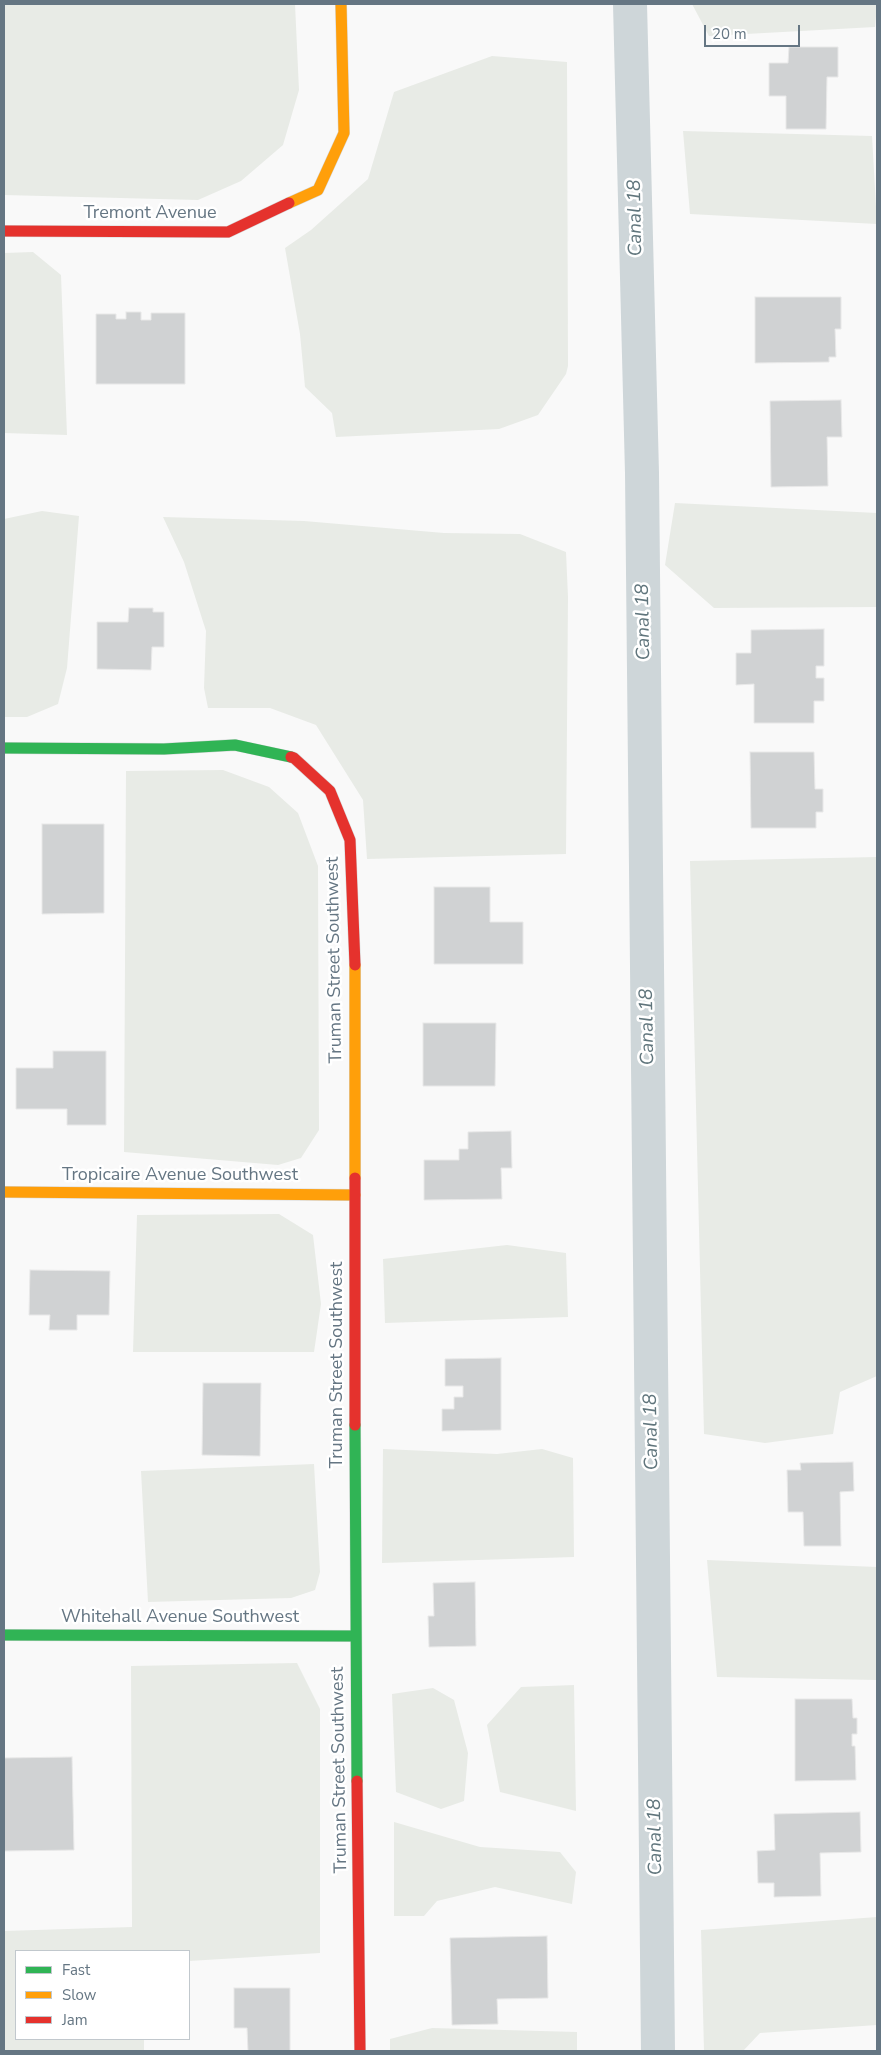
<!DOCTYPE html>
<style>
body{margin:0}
#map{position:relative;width:881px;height:2055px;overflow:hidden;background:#f9f9f9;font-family:"Nunito Sans",sans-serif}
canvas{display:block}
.frame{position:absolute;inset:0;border:5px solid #657683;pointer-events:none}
.legend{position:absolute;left:15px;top:1950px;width:175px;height:90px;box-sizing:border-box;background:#fff;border:1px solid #c1c8cd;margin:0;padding:6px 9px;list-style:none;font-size:15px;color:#657683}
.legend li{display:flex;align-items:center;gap:10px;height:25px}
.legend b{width:25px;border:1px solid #c1c8cd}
.scale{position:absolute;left:704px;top:25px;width:96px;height:22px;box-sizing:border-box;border:2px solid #657683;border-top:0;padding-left:6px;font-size:15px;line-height:18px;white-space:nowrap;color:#657683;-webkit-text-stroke:4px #fff;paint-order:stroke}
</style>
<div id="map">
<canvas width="881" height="2055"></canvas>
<div class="frame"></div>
<ul class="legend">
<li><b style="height:6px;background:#30b455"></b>Fast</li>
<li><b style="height:6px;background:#ff9f0a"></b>Slow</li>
<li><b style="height:6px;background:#e5322d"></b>Jam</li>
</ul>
<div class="scale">20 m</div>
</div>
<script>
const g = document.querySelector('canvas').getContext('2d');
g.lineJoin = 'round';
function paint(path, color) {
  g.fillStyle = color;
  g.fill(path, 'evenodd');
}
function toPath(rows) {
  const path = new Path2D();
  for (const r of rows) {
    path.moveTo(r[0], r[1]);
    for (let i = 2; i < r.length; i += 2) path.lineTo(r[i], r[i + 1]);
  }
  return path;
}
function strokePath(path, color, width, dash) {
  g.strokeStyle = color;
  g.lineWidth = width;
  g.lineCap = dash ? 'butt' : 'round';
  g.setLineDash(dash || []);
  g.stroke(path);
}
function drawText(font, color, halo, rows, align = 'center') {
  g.font = font + ' "Nunito Sans",sans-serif';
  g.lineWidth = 5;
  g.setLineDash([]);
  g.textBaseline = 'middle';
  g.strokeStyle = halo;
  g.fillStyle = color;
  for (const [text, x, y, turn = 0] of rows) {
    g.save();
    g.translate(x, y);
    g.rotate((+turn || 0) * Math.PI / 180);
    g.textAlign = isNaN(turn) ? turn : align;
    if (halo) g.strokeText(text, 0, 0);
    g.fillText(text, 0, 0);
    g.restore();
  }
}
const green = toPath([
 [4,4,295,4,299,90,283,145,241,181,198,200,4,195],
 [692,4,877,4,877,6,875,27,709,36],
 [492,56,567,62,568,366,566,374,538,415,499,429,336,437,332,413,305,387,300,334,285,248,311,230,368,179,394,92],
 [683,131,872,136,877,224,690,214],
 [33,252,61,275,67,435,4,433,4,253],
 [675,503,877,513,877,607,714,608,665,565],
 [42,511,79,516,67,668,58,704,27,717,4,717,4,519],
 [163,517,304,521,444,533,520,534,566,552,568,597,566,854,367,859,363,800,316,725,270,708,208,708,204,688,206,631,184,562],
 [223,770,269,787,298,813,318,866,319,1130,301,1158,278,1165,124,1152,126,771],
 [877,857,877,1376,840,1392,833,1434,765,1443,704,1434,690,861],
 [279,1214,313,1235,321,1304,314,1352,133,1352,137,1215],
 [507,1245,566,1253,568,1317,385,1323,383,1259],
 [383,1449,497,1454,542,1449,573,1458,574,1557,382,1563],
 [314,1464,320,1572,315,1590,291,1598,148,1602,141,1471],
 [707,1560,877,1567,877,1680,717,1677],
 [297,1663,320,1709,320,1953,189,1961,189,1951,16,1951,16,2039,144,2039,144,2051,4,2051,4,1931,132,1927,131,1666],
 [574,1685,576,1811,500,1792,487,1725,521,1687],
 [433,1688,454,1700,468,1753,464,1801,441,1809,396,1792,392,1694],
 [394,1822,480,1847,560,1852,576,1872,572,1904,495,1887,437,1901,424,1916,394,1916],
 [877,1917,877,2025,760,2033,743,2051,704,2051,701,1930],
 [432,2028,577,2032,577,2051,390,2051,390,2039]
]);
const canal = toPath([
 [630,4,642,473,658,2051]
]);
const building = toPath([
 [789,47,838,47,838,77,827,77,826,129,786,129,786,96,769,96,769,63,788,63,789,47],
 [755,297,841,297,841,329,835,329,836,357,829,357,829,362,755,363,755,297],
 [126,312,141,312,141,320,151,320,151,313,185,313,185,384,96,384,96,314,116,314,116,319,126,319,126,312],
 [841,400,842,437,827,437,828,486,771,487,770,401,841,400],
 [129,608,153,608,153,612,164,612,164,647,152,647,151,670,97,669,97,622,128,622,129,608],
 [824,629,824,666,816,666,816,678,824,678,824,701,814,701,814,723,754,723,754,684,736,685,736,653,751,653,751,630,824,629],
 [750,752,814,752,815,789,823,789,823,812,816,812,816,828,751,828,750,752],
 [42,824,104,824,104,913,42,914,42,824],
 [434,887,490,887,490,922,523,922,523,964,434,964,434,887],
 [423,1023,496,1023,495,1086,423,1086,423,1023],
 [53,1051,106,1051,106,1125,67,1125,67,1109,16,1109,16,1068,53,1068,53,1051],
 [511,1131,512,1168,501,1168,502,1199,424,1200,424,1160,459,1160,459,1149,468,1149,468,1132,511,1131],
 [30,1270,110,1271,109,1315,77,1315,77,1330,49,1330,50,1315,29,1315,30,1270],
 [501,1358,501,1430,442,1431,442,1409,454,1409,454,1397,463,1397,463,1386,445,1386,445,1359,501,1358],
 [203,1383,261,1383,260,1456,202,1455,203,1383],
 [853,1462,854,1491,840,1492,841,1546,804,1546,803,1512,788,1512,787,1470,801,1470,800,1463,853,1462],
 [475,1582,476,1646,429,1647,428,1616,434,1616,433,1583,475,1582],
 [795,1699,852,1699,853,1718,857,1718,857,1734,852,1734,852,1746,855,1746,856,1780,795,1781,795,1699],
 [72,1757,74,1850,4,1851,4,1758,72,1757],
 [860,1812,861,1852,820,1853,821,1896,774,1897,774,1883,758,1883,757,1851,775,1850,774,1814,860,1812],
 [547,1936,548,1998,497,1999,498,2024,452,2025,450,1938,547,1936],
 [234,1988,290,1988,290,2051,248,2051,247,2028,234,2028,234,1988]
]);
const fast = toPath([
 [4,748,164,749,235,745,291,757],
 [355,1425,357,1781],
 [4,1635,355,1636]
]);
const slow = toPath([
 [289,203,318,190,344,133,341,4],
 [355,965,355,1178],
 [4,1192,355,1195]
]);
const jam = toPath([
 [4,231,228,232,289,203],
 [291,757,294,758,330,791,350,840,355,965],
 [355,1178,355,1425],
 [357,1781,360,2051]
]);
const streetNames = [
 ["Tremont Avenue",150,214],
 ["Truman Street Southwest",335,960,-91],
 ["Tropicaire Avenue Southwest",180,1176],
 ["Truman Street Southwest",338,1365,-90],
 ["Whitehall Avenue Southwest",180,1618],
 ["Truman Street Southwest",340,1770,-91]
];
const waterNames = [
 ["Canal 18",636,218,-91],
 ["Canal 18",644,622,-91],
 ["Canal 18",648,1027,-91],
 ["Canal 18",652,1432,-91],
 ["Canal 18",656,1837,-91]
];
paint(green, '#e8ebe6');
strokePath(canal, '#ced6d9', 34);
paint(building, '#d0d2d3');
strokePath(building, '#e8e8e8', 1);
strokePath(fast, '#d5d6d7', 12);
strokePath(slow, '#d5d6d7', 12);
strokePath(jam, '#d5d6d7', 12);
strokePath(fast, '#30b455', 11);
strokePath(slow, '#ff9f0a', 11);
strokePath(jam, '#e5322d', 11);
drawText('18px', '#657683', '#fff', streetNames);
drawText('italic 19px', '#60757c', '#fff', waterNames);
</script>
